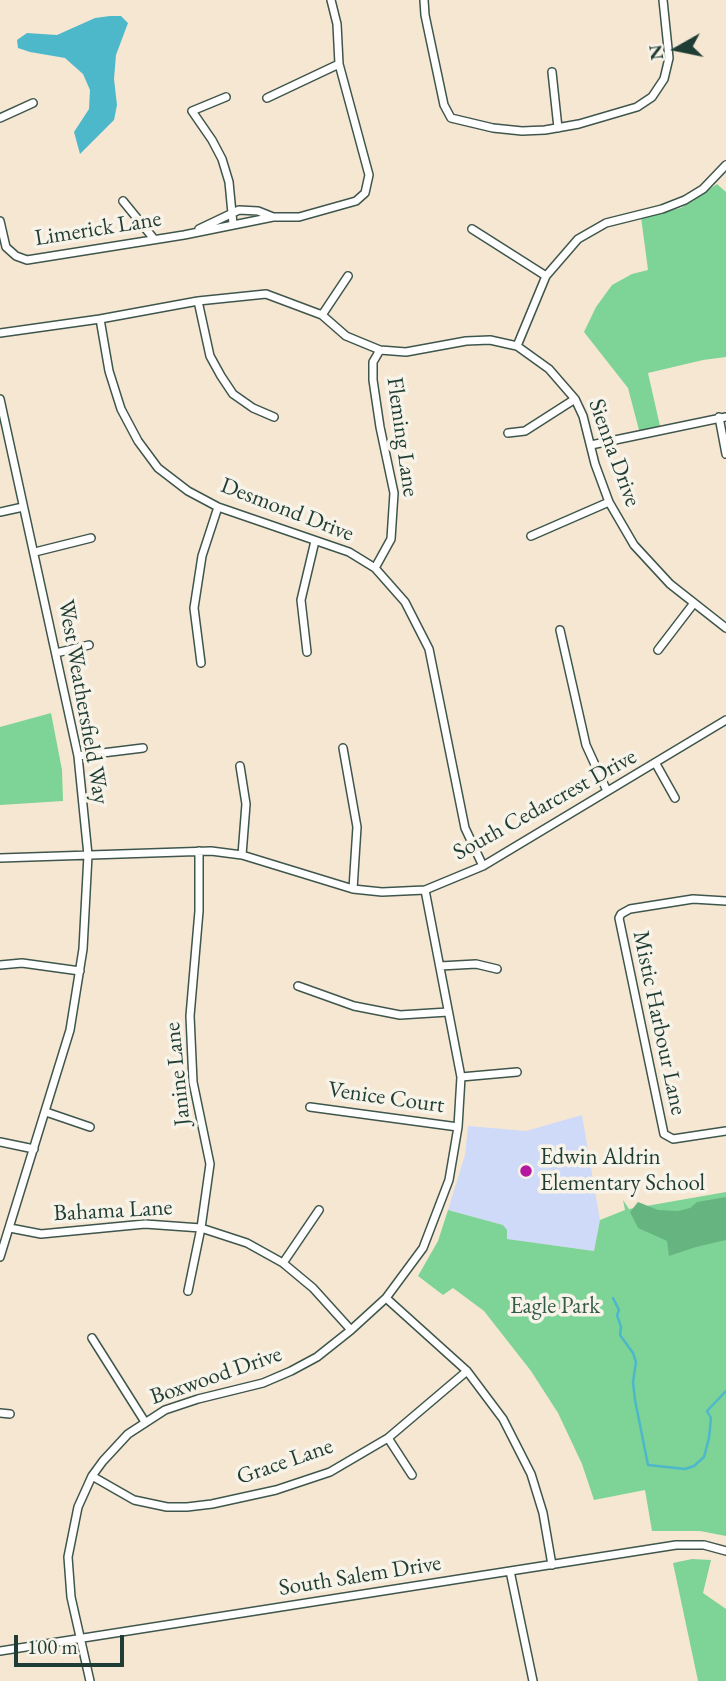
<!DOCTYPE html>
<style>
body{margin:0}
#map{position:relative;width:726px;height:1681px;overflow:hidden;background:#f6e7d3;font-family:"EB Garamond",serif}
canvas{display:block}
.north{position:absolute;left:642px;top:14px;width:70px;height:70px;-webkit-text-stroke:5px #f7f3e8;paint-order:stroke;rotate:261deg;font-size:19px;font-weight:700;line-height:28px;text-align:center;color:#1f3d34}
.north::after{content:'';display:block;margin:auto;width:24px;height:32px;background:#1f3d34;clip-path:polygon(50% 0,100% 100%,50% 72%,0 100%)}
.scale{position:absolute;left:14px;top:1635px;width:110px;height:32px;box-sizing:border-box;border:4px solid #1f3d34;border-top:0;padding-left:9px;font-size:21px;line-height:24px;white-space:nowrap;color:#1f3d34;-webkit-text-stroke:5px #f7f3e8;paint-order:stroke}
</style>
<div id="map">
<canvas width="726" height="1681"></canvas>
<div class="north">N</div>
<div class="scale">100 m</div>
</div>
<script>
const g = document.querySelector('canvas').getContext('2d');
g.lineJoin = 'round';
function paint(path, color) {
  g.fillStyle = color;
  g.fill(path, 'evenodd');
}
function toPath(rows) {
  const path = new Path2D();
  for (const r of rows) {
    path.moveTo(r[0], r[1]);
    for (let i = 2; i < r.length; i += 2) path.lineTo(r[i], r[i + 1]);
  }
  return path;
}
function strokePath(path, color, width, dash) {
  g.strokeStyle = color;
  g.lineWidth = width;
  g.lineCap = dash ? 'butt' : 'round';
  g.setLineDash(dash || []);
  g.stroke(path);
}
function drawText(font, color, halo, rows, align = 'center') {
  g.font = font + ' "EB Garamond",serif';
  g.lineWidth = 7;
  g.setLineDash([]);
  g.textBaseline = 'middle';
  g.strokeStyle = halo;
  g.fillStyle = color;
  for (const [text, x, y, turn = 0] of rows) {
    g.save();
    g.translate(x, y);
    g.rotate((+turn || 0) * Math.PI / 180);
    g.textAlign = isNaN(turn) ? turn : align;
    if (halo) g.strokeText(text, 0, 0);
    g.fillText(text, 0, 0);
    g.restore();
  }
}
const built = toPath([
 [582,1115,600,1220,594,1251,506,1239,503,1225,448,1210,465,1155,468,1126,526,1131]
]);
const green = toPath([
 [717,184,726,192,726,357,703,360,648,373,660,426,640,434,628,388,584,332,596,307,612,285,632,274,648,270,641,217,681,208],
 [51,713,62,770,63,801,0,805,0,727],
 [726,1192,726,1536,700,1531,652,1531,645,1490,594,1500,582,1464,558,1413,531,1371,484,1311,453,1288,443,1295,418,1276,438,1241,448,1210,503,1225,507,1230,507,1239,594,1251,600,1220,625,1210,623,1200,629,1209],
 [692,1559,711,1560,703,1593,726,1609,726,1681,698,1681,673,1563]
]);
const forest = toPath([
 [726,1197,726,1240,696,1247,669,1256,667,1241,638,1228,630,1212,638,1202,658,1210,678,1211,690,1208,697,1202]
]);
const water = toPath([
 [110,16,121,16,128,23,116,55,114,79,117,105,114,120,80,154,74,132,89,109,90,90,83,74,65,58,30,52,18,48,17,40,27,33,57,35,95,18]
]);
const stream = toPath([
 [613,1298,619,1310,617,1315,621,1327,620,1335,633,1353,636,1362,633,1382,635,1400,648,1465,685,1469,694,1466,704,1457,709,1438,711,1418,707,1411,726,1391]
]);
const minor = toPath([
 [424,0,425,15,444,105,451,118,493,128,522,131,545,130,579,124,637,107,652,97,664,79,669,58,663,0],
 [552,72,558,128],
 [226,97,192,111,212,140,222,159,229,182,233,224],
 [267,98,339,64],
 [0,118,33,103],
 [123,201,154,239],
 [0,221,6,247,16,256,27,260,184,235,273,217,299,217,356,201,365,193,369,175,339,64,337,24,331,0],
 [199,229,239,210,258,211,273,217],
 [472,229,546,276],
 [198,301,210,356,221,376,233,394,253,408,274,417],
 [322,315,348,276],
 [100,319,109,371,121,409,138,441,158,468,188,491,218,507,349,552,375,568,405,602,429,649,465,828,483,866],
 [0,333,100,319,198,301,266,294,322,315,346,336,380,350,406,352,466,341,490,340,517,346,549,369,575,399,583,416,595,464,609,502,634,545,670,584,726,628],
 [517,346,546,276,578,239,606,223,662,209,685,200,703,189,726,165],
 [0,399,78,756,88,855,83,949,70,1030,0,1257],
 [719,417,726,454],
 [508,433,525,431,575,399],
 [591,445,726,417],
 [0,512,23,507],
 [531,536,609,502],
 [35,552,91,538],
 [375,568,391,539,394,493,380,427,373,380,373,362,380,350],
 [560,630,586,745,607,791],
 [658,650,694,603],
 [307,652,301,600,315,541],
 [56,653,89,645],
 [201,663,194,608,202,556,218,507],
 [343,748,357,827,353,889],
 [78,756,143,748],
 [656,764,675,798],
 [240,766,246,804,242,855],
 [0,858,211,851,242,855,353,889,382,892,425,890,483,866,726,720],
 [726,901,693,899,630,909,621,914,619,918,664,1134,673,1139,726,1131],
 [0,965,22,963,80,971],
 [440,966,476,964,497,969],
 [298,986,354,1006,400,1015,448,1012],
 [461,1077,517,1072],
 [310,1107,458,1127],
 [46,1112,90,1127],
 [0,1142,34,1149],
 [10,1228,41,1234,145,1224,201,1228,247,1243,283,1263,313,1288,351,1330],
 [283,1263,319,1210],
 [188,1291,201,1228,210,1164,193,1082,190,1016,199,911,199,851],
 [386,1298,467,1371,503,1419,531,1474,543,1513,552,1565],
 [92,1338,145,1422],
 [0,1413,10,1414],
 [388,1438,412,1475],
 [92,1476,134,1500,167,1507,187,1507,212,1504,276,1490,330,1472,388,1438,467,1371],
 [510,1571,533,1681],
 [0,1651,676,1545,704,1545,726,1551],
 [90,1681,71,1597,68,1557,78,1507,92,1476,103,1461,128,1434,165,1410,198,1399,263,1383,291,1371,317,1357,351,1330,386,1298,423,1248,449,1180,458,1127,461,1077,425,890]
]);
const markers = [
 [526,1171,7,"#b5179e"]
];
const streetNames = [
 ["Limerick Lane",98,229,-9],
 ["Fleming Lane",402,437,82],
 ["Sienna Drive",614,453,70],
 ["Desmond Drive",287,510,21],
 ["West Weathersfield Way",83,702,80],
 ["South Cedarcrest Drive",545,805,-29],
 ["Mistic Harbour Lane",659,1023,78],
 ["Janine Lane",178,1074,-96],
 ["Venice Court",386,1098,8],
 ["Bahama Lane",113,1211,-3],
 ["Boxwood Drive",216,1376,-19],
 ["Grace Lane",285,1462,-19],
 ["South Salem Drive",360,1576,-9]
];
const poiNames = [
 ["Edwin Aldrin",540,1158],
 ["Elementary School",540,1184]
];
const parkNames = [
 ["Eagle Park",555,1307]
];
paint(built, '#cfdaf9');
paint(green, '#7ed397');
paint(forest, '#66b580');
paint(water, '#4eb8cb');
strokePath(stream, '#4eb8cb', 2.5);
strokePath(minor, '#3f564c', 10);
strokePath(minor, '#fff', 7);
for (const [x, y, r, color] of markers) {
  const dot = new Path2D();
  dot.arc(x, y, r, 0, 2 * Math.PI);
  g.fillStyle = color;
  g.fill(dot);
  strokePath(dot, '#f7f3e8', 2.5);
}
drawText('23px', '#1f3d34', '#f7f3e8', streetNames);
drawText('23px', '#1f3d34', '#f7f3e8', poiNames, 'left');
drawText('23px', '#325b48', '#f7f3e8', parkNames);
</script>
